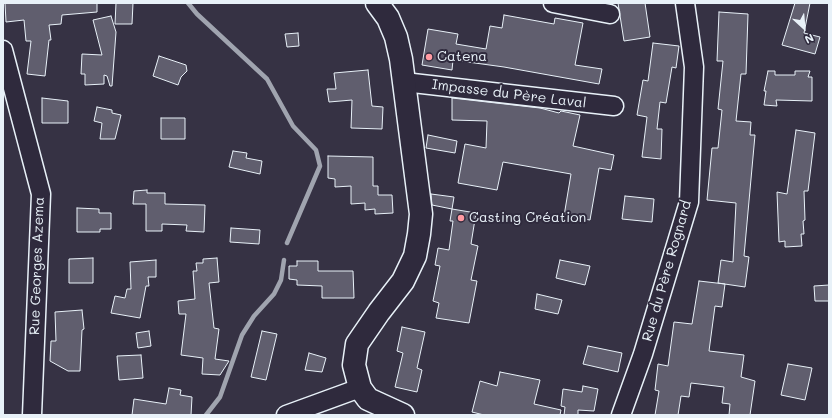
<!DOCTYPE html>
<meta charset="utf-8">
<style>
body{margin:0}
#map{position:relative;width:832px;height:418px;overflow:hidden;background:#363244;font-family:Mali,sans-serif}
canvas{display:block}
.frame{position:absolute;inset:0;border:4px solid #e8f1f8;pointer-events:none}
.north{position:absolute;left:784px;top:8px;width:40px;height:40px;-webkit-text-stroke:3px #2f2a3d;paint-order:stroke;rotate:154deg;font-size:11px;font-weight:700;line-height:16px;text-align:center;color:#e8f1f8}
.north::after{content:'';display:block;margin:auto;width:14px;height:18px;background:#e8f1f8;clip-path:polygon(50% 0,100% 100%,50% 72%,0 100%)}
</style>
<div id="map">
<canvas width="832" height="418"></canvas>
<div class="frame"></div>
<div class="north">N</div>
</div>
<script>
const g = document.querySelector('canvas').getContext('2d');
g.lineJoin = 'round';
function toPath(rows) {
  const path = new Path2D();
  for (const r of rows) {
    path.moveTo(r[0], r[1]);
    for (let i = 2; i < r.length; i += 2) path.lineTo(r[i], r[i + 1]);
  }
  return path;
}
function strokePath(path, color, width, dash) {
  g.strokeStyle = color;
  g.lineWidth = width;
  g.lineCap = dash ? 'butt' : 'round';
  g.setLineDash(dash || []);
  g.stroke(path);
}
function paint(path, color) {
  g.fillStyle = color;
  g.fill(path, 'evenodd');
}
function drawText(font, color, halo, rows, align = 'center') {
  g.font = font + ' Mali,sans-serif';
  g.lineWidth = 4;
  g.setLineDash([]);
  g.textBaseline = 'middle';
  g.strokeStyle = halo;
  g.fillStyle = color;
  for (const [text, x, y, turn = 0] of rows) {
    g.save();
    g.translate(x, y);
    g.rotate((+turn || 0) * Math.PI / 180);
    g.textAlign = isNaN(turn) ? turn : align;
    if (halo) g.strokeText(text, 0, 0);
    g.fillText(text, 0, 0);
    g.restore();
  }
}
const stream = toPath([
 [188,3,197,14,267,79,293,126,316,150,320,166,287,243],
 [206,415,220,397,242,335,254,316,274,294,281,280,284,260]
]);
const building = toPath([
 [5,3,97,3,97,12,62,15,61,24,49,25,51,40,49,40,45,76,27,74,31,41,26,41,24,20,6,22,5,3],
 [116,3,133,3,132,24,115,24,116,3],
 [618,3,645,3,650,37,624,41,618,3],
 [795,3,810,3,804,33,820,37,815,54,782,45,795,3],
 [719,12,748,14,746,74,741,74,736,121,751,122,750,135,755,135,744,256,749,257,745,287,718,283,721,260,733,262,736,203,707,200,712,148,718,148,722,110,718,109,723,61,717,61,719,12],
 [504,15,554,24,555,18,583,23,575,65,602,69,599,84,504,67,453,60,452,70,422,65,428,29,458,34,456,44,486,49,490,26,502,28,504,15],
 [111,16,116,32,112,86,110,86,107,76,104,75,104,84,85,85,85,74,81,74,82,54,102,55,93,20,111,16],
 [298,33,299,46,287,47,285,34,298,33],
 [653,43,679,46,676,68,672,67,666,103,660,102,657,129,662,129,661,159,642,157,647,117,637,115,643,80,648,81,653,43],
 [159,56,186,65,187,71,181,77,178,85,153,76,159,56],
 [368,70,372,106,383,107,382,129,351,128,352,100,329,102,327,89,336,89,334,73,368,70],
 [768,71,775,71,775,75,795,75,795,71,810,71,808,77,812,77,812,101,776,100,777,106,764,105,766,91,764,91,768,71],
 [42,98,68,101,68,123,42,123,42,98],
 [452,98,540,108,559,113,561,111,580,115,573,146,614,155,611,170,599,168,590,220,564,216,571,174,503,162,497,190,458,183,465,144,486,148,487,121,452,120,452,98],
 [97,107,112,110,112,113,121,115,115,139,100,139,102,123,94,121,97,107],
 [161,118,185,118,185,139,161,139,161,118],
 [796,130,815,133,808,191,804,191,805,220,803,221,804,234,801,234,802,246,785,247,785,241,779,242,777,192,787,194,796,130],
 [428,135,457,141,455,153,426,148,428,135],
 [233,151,247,153,246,158,262,161,260,174,229,167,233,151],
 [328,156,373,157,373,186,378,186,378,195,392,195,393,213,375,214,375,209,365,210,365,203,351,204,351,186,335,187,335,179,328,178,328,156],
 [147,190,147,193,165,193,165,204,205,205,204,232,186,231,187,225,162,224,162,231,146,231,146,204,133,204,134,191,147,190],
 [431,194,454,197,452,209,476,213,471,244,478,246,471,280,477,281,469,323,436,318,439,303,433,301,440,266,435,265,438,248,449,250,453,221,450,221,452,209,432,205,431,194],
 [625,196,654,199,652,222,622,219,625,196],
 [77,208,99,209,99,213,111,213,111,229,100,229,100,232,77,232,77,208],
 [231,228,260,230,259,244,230,242,231,228],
 [93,258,93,283,69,283,69,259,93,258],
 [217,258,219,282,209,283,214,328,219,329,215,359,229,361,220,375,202,374,203,358,181,355,186,314,179,314,178,301,195,299,193,271,197,271,196,263,203,263,203,259,217,258],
 [156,260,156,277,148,277,149,286,146,286,140,318,111,313,115,296,125,298,127,289,131,289,130,262,156,260],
 [560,260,590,266,585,285,556,278,560,260],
 [297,261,318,261,318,271,353,271,354,298,322,298,322,286,297,285,297,280,289,279,289,266,297,266,297,261],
 [699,281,725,284,722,307,715,306,709,351,744,355,741,377,755,381,750,415,729,415,730,404,722,403,724,387,691,383,689,397,681,396,678,415,655,415,659,391,655,390,658,364,668,366,674,322,692,324,699,281],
 [829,285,829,301,815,301,814,286,829,285],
 [537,294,562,300,558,314,535,309,537,294],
 [82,310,84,329,82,330,80,371,68,371,50,361,51,341,56,341,55,312,82,310],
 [402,327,425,332,417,368,422,370,417,392,395,387,403,353,397,351,402,327],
 [149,331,151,346,138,348,136,333,149,331],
 [262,331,277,334,266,380,251,377,262,331],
 [588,346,622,353,618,372,583,364,588,346],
 [309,353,326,358,322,372,305,370,309,353],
 [141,355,143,378,119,380,117,356,141,355],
 [788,364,812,368,805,400,781,395,788,364],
 [500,372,540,380,534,404,561,410,560,415,484,415,472,412,480,381,497,386,500,372],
 [583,386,598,389,594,411,578,410,578,415,564,415,565,407,561,406,563,389,582,392,583,386],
 [169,388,181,390,180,395,192,397,191,415,132,415,134,399,166,404,169,388]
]);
const street = toPath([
 [553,3,610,14],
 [3,50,41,194,32,415],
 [404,82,614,106],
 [286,415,360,388],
 [621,415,643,354,689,202,694,67,685,3]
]);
const primary = toPath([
 [377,3,388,18,396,37,401,59,421,214,419,234,415,256,403,281,379,312,357,344,354,365,360,388,368,399,403,415]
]);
const markers = [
 [429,57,4,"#ff9aa2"],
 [461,218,4,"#ff9aa2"]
];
const poiNames = [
 ["Catena",437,57],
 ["Casting Création",469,218]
];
const streetNames = [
 ["Impasse du Père Laval",509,94,7],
 ["Rue Georges Azema",37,266,-88],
 ["Rue du Père Rognard",667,271,-74]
];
strokePath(stream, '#a0a4af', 4.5);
paint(building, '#605e6e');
strokePath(building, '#e8f1f8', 1);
strokePath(street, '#e8f1f8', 21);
strokePath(primary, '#e8f1f8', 25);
strokePath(street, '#2f2a3d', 18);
strokePath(primary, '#2f2a3d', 22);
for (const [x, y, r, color] of markers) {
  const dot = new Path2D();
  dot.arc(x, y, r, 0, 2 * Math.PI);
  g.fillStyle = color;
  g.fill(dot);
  strokePath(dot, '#2f2a3d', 1.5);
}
drawText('14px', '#e8f1f8', '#2f2a3d', poiNames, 'left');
drawText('14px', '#e8f1f8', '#2f2a3d', streetNames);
</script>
